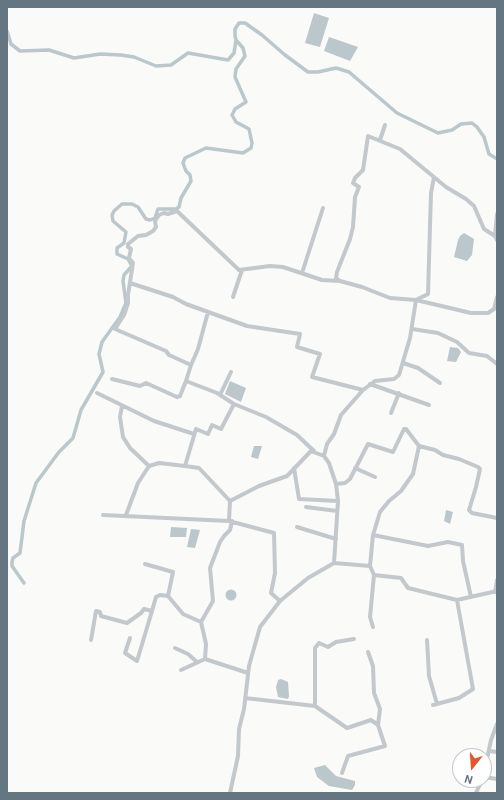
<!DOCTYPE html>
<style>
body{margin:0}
#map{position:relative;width:504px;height:800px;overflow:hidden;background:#fafaf8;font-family:Roboto,sans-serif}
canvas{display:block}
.frame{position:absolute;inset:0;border:8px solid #657683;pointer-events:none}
.north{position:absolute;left:452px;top:748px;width:40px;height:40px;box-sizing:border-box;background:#fff;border:1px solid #c1c8cd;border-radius:50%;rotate:197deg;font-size:11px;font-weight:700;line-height:16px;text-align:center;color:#657683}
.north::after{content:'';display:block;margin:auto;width:14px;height:18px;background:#e4572e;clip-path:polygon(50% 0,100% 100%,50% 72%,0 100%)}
</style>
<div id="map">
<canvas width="504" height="800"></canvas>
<div class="frame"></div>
<div class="north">N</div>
</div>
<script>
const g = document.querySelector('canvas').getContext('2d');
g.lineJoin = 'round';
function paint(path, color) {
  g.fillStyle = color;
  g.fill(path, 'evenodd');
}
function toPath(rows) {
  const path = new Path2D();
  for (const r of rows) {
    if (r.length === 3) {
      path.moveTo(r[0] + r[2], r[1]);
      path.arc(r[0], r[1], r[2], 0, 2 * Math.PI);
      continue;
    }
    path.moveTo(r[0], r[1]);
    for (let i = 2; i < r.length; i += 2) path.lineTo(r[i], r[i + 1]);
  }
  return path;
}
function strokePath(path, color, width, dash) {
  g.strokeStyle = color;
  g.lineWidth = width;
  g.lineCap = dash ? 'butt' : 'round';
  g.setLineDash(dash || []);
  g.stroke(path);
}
const water = toPath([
 [314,13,329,18,320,47,305,43],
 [329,37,358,47,350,61,324,51],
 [464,233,474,239,472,255,467,261,454,257,458,240,460,236],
 [450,347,458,348,461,352,456,362,447,361],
 [230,381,246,388,241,402,225,394],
 [254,446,262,446,258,459,251,457],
 [446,510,453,512,450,524,444,521],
 [171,527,187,528,186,537,170,537],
 [191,529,200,530,195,548,187,547],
 [231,595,5.5],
 [281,679,288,682,289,696,288,699,278,697,276,687,278,680],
 [325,765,336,776,355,781,355,785,352,790,329,786,317,777,314,768]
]);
const canal = toPath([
 [7,31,11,44,20,51,49,50,74,58,100,54,121,55,134,57,156,66,171,65,188,53,228,60,234,53,236,40],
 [24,583,12,566,12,562,13,558,20,553,24,521,36,483,59,452,73,438,81,410,103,372,99,354,102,342,120,317,126,303,123,281,124,275,132,266,128,259,117,254,117,248,124,243,126,232,113,221,112,215,114,211,122,204,132,204,138,207,146,219,150,220,155,218,158,209,176,209,179,207,181,198,191,181,190,175,186,171,183,163,185,158,206,148,243,153,251,148,252,143,249,129,236,122,232,115,235,109,246,102,235,77,236,69,245,56,243,48,236,40,235,36,235,29,239,23,245,23,262,35,285,55,308,72,318,72,336,68,349,72,397,113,438,133,452,130,461,124,472,123,477,127,484,137,489,154,497,159]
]);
const street = toPath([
 [380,140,385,125],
 [497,214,495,236,497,240],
 [302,273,323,208],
 [340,281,336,278,337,272,350,239,353,227,355,197,359,187,353,183,355,178,363,170,368,136,400,149,446,187,466,199,474,206,484,229,495,236],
 [130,283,173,297,186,304,247,326,300,334,297,347,320,354,312,377,363,390],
 [233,297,242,270],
 [412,329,438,333,457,342,469,353,487,356,497,364],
 [403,363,418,368,440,383],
 [191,365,198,349,208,312],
 [112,379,140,386,146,383,177,397,180,396,186,381],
 [370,384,429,405],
 [97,393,154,421,194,434],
 [220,395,231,372],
 [122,406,120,417,123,437,130,448,149,466],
 [391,413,399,393],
 [314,451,297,435,266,417,234,404,217,393,186,381,191,365,169,355,166,351,115,329,124,315,128,303,128,295,133,263,129,258,131,249,128,247,128,244,138,236,146,235,153,231,156,227,155,221,159,215,164,213,168,214,177,211,239,270,270,266,283,267,322,280,340,281,362,287,390,298,416,300,428,294,431,193,434,177],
 [185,466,199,468,230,501],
 [294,468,299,499,338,501],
 [355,468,375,477],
 [336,484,345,483,350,479,368,444,393,452,404,429,406,429,419,446,435,450,443,455,459,459,478,467,480,469,476,487,469,510,472,513,497,518],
 [306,507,337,511],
 [103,515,229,521,274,533,275,573,271,593,280,601],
 [126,515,138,483,149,466,159,463,185,466,196,429,208,434,212,425,221,429,234,404],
 [229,521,230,501,259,486,287,476,311,451,324,456],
 [297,527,336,539],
 [373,535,428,546,448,542,462,545,463,561,471,597],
 [334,563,370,566,374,575,401,578,408,588,457,600,497,591],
 [145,564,173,572,168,596,183,614,201,622],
 [370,566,373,535,380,512,389,501,401,491,413,474,419,446],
 [495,592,497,580],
 [373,627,370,617,374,575],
 [130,638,125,653,137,661,152,611],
 [91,640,96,611,100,612,101,616,127,623,141,613,144,609,152,611,156,597,160,595,168,596],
 [427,640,429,676,437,704],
 [175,648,188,654,197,662],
 [368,652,373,666,374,693,380,709,378,725],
 [205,659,206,644,201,622,213,601,210,568,220,542,224,536,230,530,232,521],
 [181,670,205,659,248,673],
 [245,698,315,706,347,728,371,720,378,725,385,746,348,756,342,773],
 [433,705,459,698,473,689,457,600],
 [315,706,315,648,319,643,328,647,336,642,354,639],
 [489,751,497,752],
 [484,773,491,740,497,724],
 [484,777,497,779],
 [230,793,238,756,239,729,244,709,249,666,260,627,280,601,308,578,334,563,338,501,336,484,329,463,324,456,327,444,334,434,341,415,363,390,375,381,394,379,399,375,410,338,416,300,471,313,488,313,494,309,497,297],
 [476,793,482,780]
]);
paint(water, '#bbc7cb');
strokePath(canal, '#bbc7cb', 3.5);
strokePath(street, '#c3c8cc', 4);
</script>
